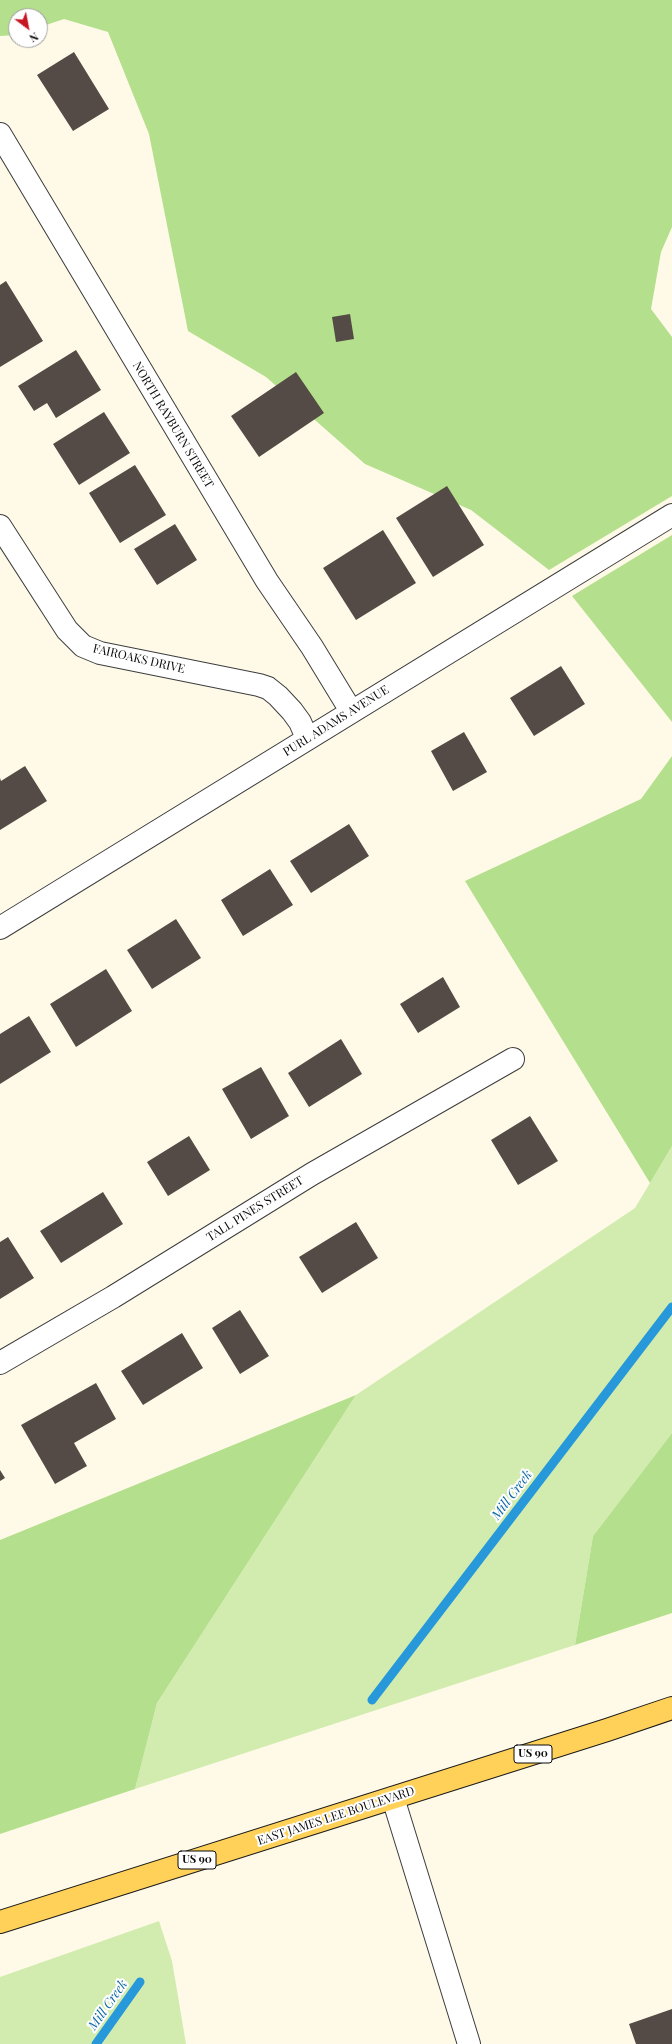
<!DOCTYPE html>
<style>
body{margin:0}
#map{position:relative;width:672px;height:2044px;overflow:hidden;background:#fffae8;font-family:"Playfair Display",serif}
canvas{display:block}
.north{position:absolute;left:8px;top:8px;width:40px;height:40px;box-sizing:border-box;background:#fff;border:1px solid #9d9d9d;border-radius:50%;rotate:148deg;font-size:11px;font-weight:700;line-height:16px;text-align:center;color:#0a0a0a}
.north::after{content:'';display:block;margin:auto;width:14px;height:18px;background:#c61725;clip-path:polygon(50% 0,100% 100%,50% 72%,0 100%)}
</style>
<div id="map">
<canvas width="672" height="2044"></canvas>
<div class="north">N</div>
</div>
<script>
const g = document.querySelector('canvas').getContext('2d');
g.lineJoin = 'round';
function paint(path, color) {
  g.fillStyle = color;
  g.fill(path, 'evenodd');
}
function toPath(rows) {
  const path = new Path2D();
  for (const r of rows) {
    path.moveTo(r[0], r[1]);
    for (let i = 2; i < r.length; i += 2) path.lineTo(r[i], r[i + 1]);
  }
  return path;
}
function strokePath(path, color, width, dash) {
  g.strokeStyle = color;
  g.lineWidth = width;
  g.lineCap = dash ? 'butt' : 'round';
  g.setLineDash(dash || []);
  g.stroke(path);
}
function drawText(font, color, halo, rows, align = 'center') {
  g.font = font + ' "Playfair Display",serif';
  g.lineWidth = 4;
  g.setLineDash([]);
  g.textBaseline = 'middle';
  g.strokeStyle = halo;
  g.fillStyle = color;
  for (const [text, x, y, turn = 0] of rows) {
    g.save();
    g.translate(x, y);
    g.rotate((+turn || 0) * Math.PI / 180);
    g.textAlign = isNaN(turn) ? turn : align;
    if (halo) g.strokeText(text, 0, 0);
    g.fillText(text, 0, 0);
    g.restore();
  }
}
const green = toPath([
 [672,1146,672,1433,593,1536,575,1645,135,1789,157,1703,356,1395,635,1208],
 [159,1921,172,1961,186,2044,0,2044,0,1977]
]);
const forest = toPath([
 [0,0,672,0,672,227,661,252,651,309,672,337,672,496,549,570,471,510,365,464,266,377,188,331,149,134,108,32,64,19,40,27,40,16,16,16,16,35,0,36],
 [672,535,672,722,572,596],
 [672,756,672,1146,650,1183,465,881,641,799],
 [356,1395,157,1703,135,1789,0,1834,0,1540],
 [672,1433,672,1613,575,1645,593,1536]
]);
const stream = toPath([
 [372,1700,672,1307],
 [96,2044,140,1982]
]);
const building = toPath([
 [74,52,109,109,73,131,37,75],
 [6,281,43,341,0,367,0,285],
 [350,314,354,339,336,342,332,317],
 [76,350,101,390,56,418,47,403,34,411,18,386],
 [296,372,324,413,259,457,231,416],
 [104,412,130,453,79,485,53,444],
 [135,465,166,515,120,543,89,493],
 [447,486,484,545,433,577,396,518],
 [175,524,197,560,157,585,134,549],
 [383,530,416,583,356,620,323,568],
 [561,666,585,704,534,736,510,698],
 [464,732,487,772,453,791,431,751],
 [25,766,47,801,0,830,0,778,1,781],
 [349,824,369,856,311,893,290,861],
 [270,869,293,905,243,936,221,900],
 [176,919,201,958,152,989,127,950],
 [106,969,132,1011,76,1047,50,1004],
 [443,977,460,1007,418,1033,400,1004],
 [29,1016,51,1052,0,1084,0,1034],
 [341,1039,362,1074,309,1107,288,1073],
 [261,1067,289,1116,251,1139,222,1089],
 [530,1116,558,1161,518,1185,491,1140],
 [189,1136,210,1170,168,1196,147,1162],
 [103,1192,123,1224,61,1263,40,1231],
 [356,1222,378,1258,322,1293,299,1257],
 [8,1237,34,1278,0,1299,0,1242],
 [240,1310,269,1356,240,1374,212,1328],
 [182,1333,203,1368,143,1405,121,1371],
 [96,1383,116,1419,74,1443,87,1466,55,1484,21,1425],
 [0,1470,5,1478,0,1481],
 [672,2009,672,2044,636,2044,629,2024]
]);
const minor = toPath([
 [0,134,267,581,312,647,351,711],
 [0,526,67,630,83,646,100,653,259,685,268,688,278,696,292,711,300,722,307,738],
 [0,928,672,515],
 [0,1363,113,1297,312,1174,513,1059],
 [393,1798,469,2044]
]);
const major = toPath([
 [0,1922,607,1730,672,1708]
]);
const shields = [
 [533,1754,38],
 [197,1860,38]
];
const shieldNames = [
 ["US 90",533,1754],
 ["US 90",197,1860]
];
const streetNames = [
 ["NORTH RAYBURN STREET",173,425,59],
 ["FAIROAKS DRIVE",139,659,13],
 ["PURL ADAMS AVENUE",336,721,-32],
 ["TALL PINES STREET",255,1209,-32],
 ["EAST JAMES LEE BOULEVARD",336,1816,-18]
];
const waterNames = [
 ["Mill Creek",512,1495,-53],
 ["Mill Creek",108,2005,-55]
];
paint(green, '#d1ecae');
paint(forest, '#b4df8c');
strokePath(stream, '#2798d9', 9);
paint(building, '#544b46');
strokePath(minor, '#3d3d3d', 24);
strokePath(major, '#1b1b1b', 24);
strokePath(minor, '#fff', 22);
strokePath(major, '#ffd158', 22);
for (const [x, y, w] of shields) {
  const box = new Path2D();
  box.roundRect(x - w / 2, y - 9, w, 18, 3);
  g.fillStyle = '#fff';
  g.fill(box);
  strokePath(box, '#0a0a0a', 1);
}
drawText('bold 11px', '#0a0a0a', null, shieldNames);
drawText('12px', '#0a0a0a', '#fff', streetNames);
drawText('italic 13px', '#0a67a6', '#fff', waterNames);
</script>
